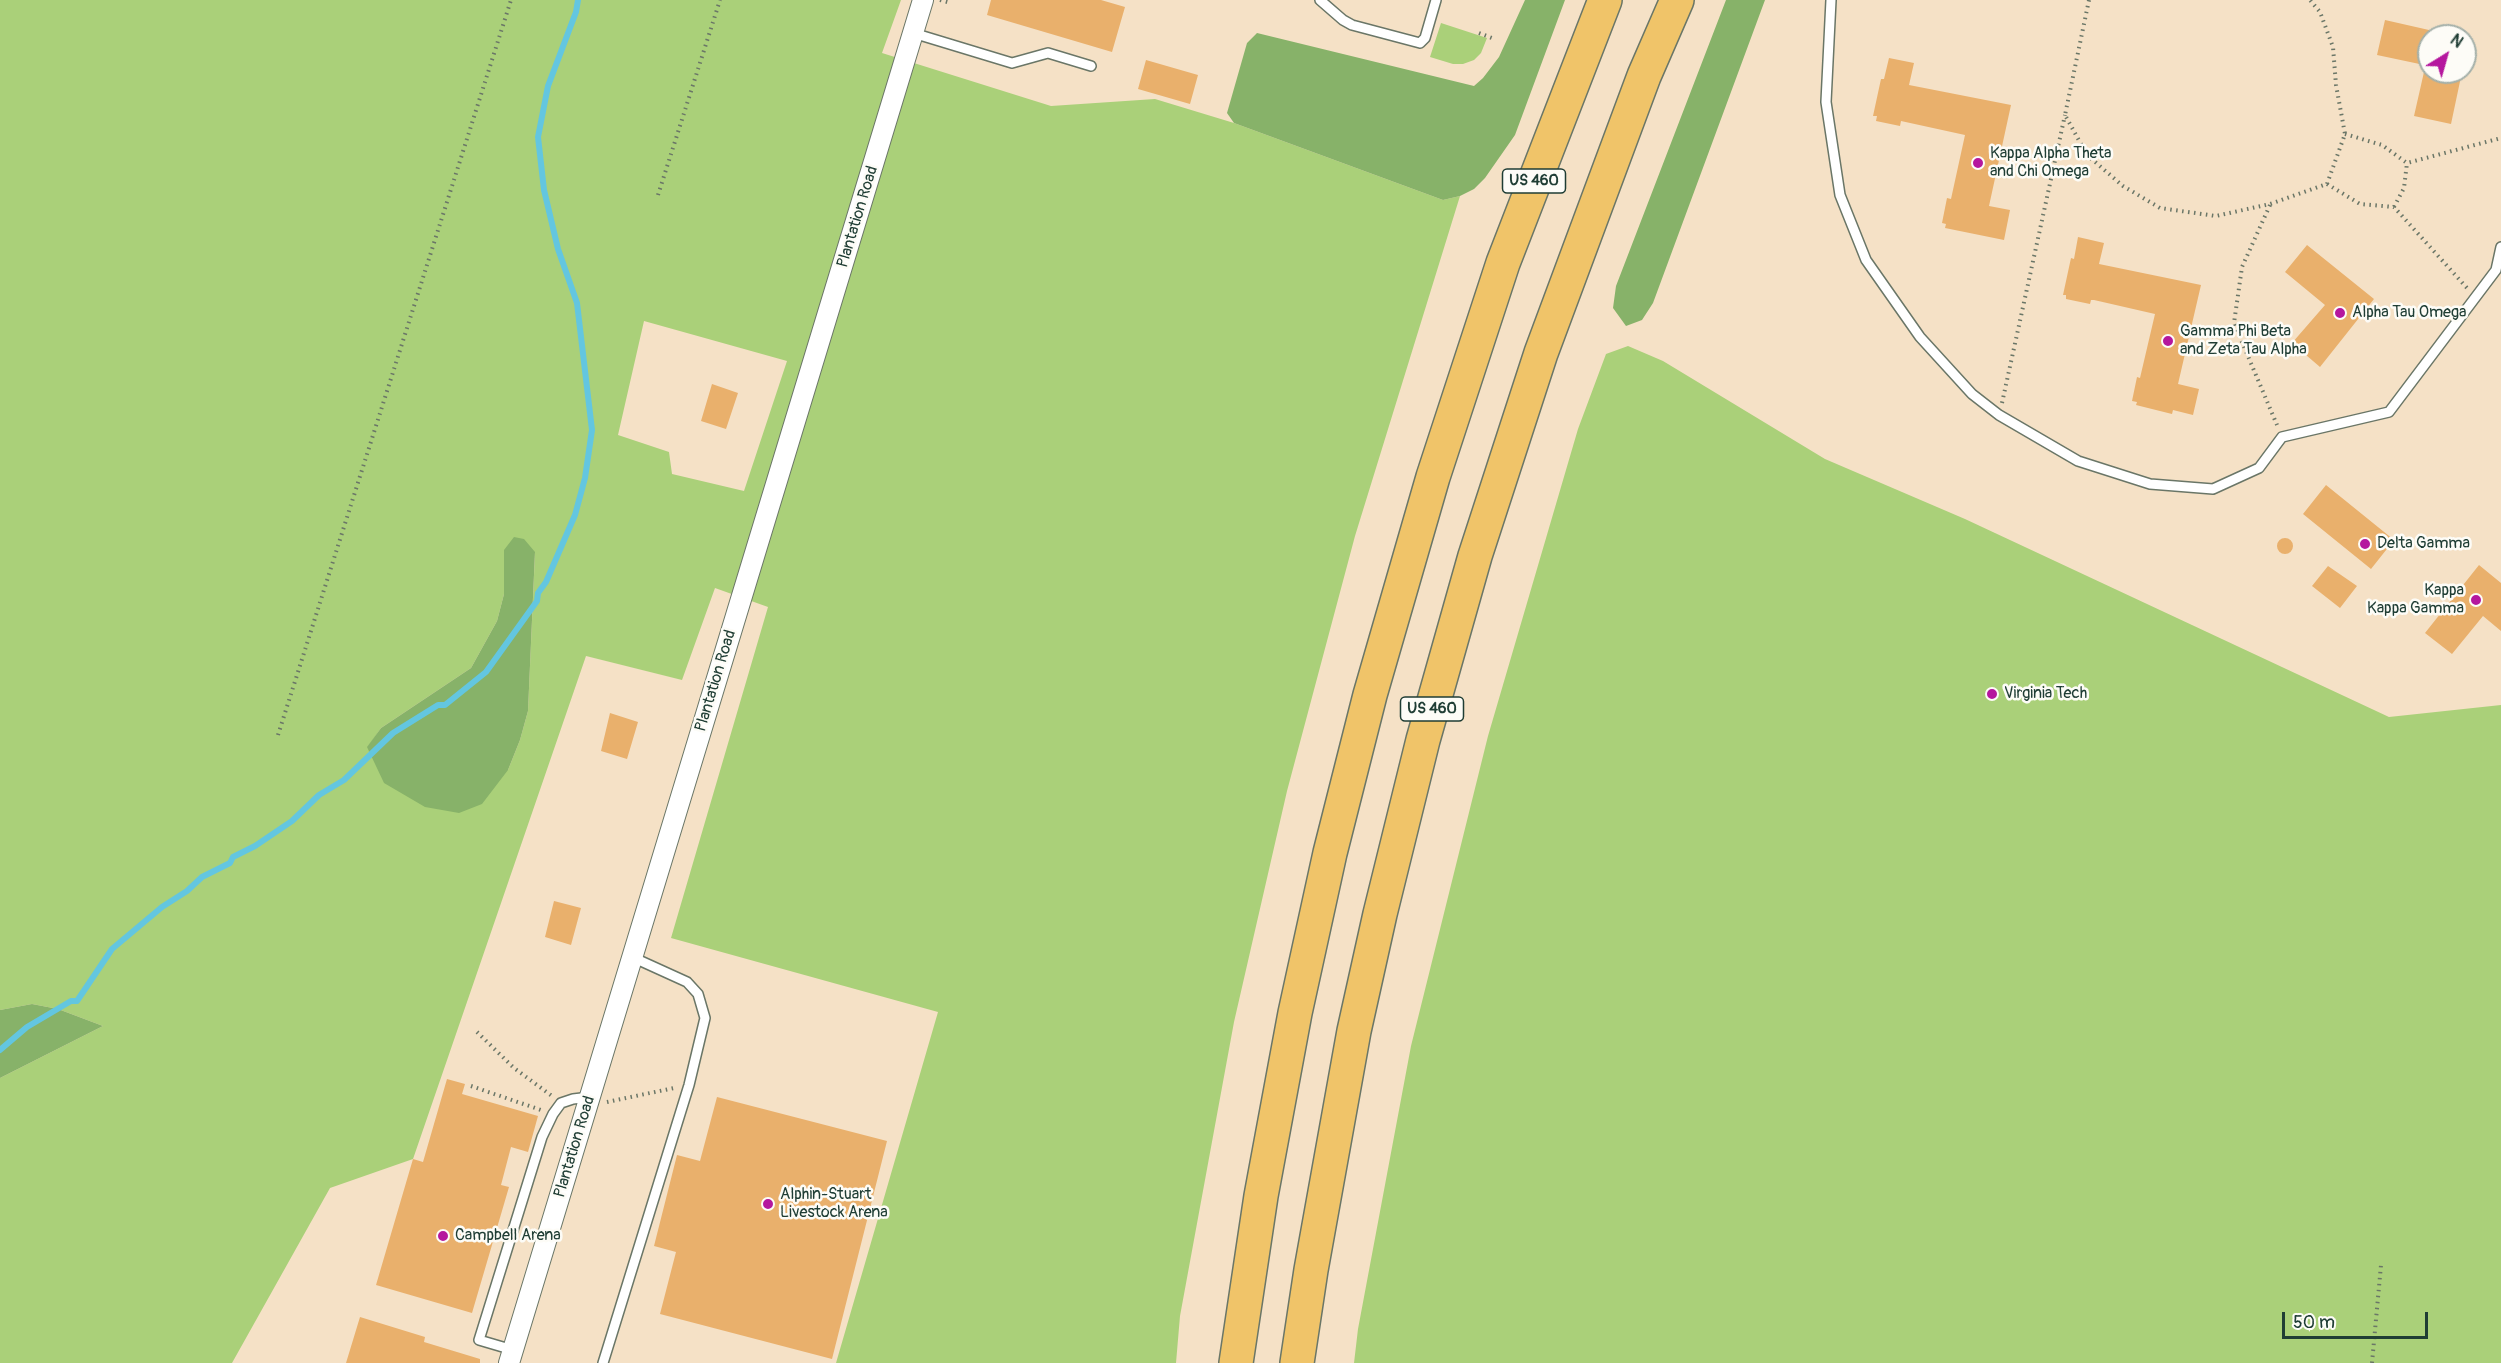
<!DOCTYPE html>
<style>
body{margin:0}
#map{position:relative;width:2501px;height:1363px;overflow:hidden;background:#f5e1c6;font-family:Pangolin,sans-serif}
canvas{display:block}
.north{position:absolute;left:2417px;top:24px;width:60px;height:60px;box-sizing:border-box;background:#fdfcf7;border:2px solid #a4b0a9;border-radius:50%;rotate:37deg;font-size:16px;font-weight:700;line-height:24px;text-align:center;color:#1f3d34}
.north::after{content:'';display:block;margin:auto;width:21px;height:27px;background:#b5179e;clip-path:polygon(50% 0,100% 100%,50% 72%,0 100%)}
.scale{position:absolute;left:2282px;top:1312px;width:146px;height:27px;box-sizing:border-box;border:3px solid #1f3d34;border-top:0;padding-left:8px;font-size:18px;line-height:21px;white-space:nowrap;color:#1f3d34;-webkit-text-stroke:4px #fdfcf7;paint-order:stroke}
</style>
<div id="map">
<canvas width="2501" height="1363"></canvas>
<div class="north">N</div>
<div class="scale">50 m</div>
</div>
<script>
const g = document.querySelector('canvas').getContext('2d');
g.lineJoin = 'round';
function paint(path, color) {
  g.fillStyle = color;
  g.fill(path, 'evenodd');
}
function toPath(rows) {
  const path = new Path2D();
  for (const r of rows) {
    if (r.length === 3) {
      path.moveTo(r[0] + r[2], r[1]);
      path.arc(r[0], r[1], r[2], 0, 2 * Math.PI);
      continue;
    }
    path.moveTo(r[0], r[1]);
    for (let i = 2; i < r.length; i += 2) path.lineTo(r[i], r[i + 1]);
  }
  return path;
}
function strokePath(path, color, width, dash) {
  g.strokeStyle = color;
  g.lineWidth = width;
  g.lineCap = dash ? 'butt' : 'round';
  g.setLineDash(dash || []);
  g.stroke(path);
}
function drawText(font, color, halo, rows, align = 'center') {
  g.font = font + ' Pangolin,sans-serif';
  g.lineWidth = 5;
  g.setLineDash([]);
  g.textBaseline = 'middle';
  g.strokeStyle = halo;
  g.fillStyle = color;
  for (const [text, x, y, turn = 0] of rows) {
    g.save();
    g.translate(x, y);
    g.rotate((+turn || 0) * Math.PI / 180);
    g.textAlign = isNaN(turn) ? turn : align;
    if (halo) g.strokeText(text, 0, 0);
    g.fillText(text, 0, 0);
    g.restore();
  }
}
const green = toPath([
 [0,0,901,0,882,53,1051,106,1155,99,1234,123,1443,200,1460,196,1355,536,1287,791,1234,1022,1180,1316,1176,1363,836,1363,938,1012,671,938,768,607,715,588,682,680,586,656,413,1159,330,1188,232,1363,0,1363,0,1078,103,1026,58,1009,32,1004,0,1010],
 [644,321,787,361,744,491,672,474,669,452,618,435],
 [504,550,535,553,528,711,520,740,508,770,368,747,381,728,471,668,497,621,504,594],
 [1441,23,1487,38,1481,53,1474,60,1463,64,1453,64,1430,57],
 [1628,346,1663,361,1825,459,1965,519,2389,717,2501,705,2501,1363,1354,1363,1358,1329,1411,1046,1488,736,1578,429,1606,354]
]);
const forest = toPath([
 [1525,0,1565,0,1515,135,1485,178,1474,189,1460,196,1443,200,1234,123,1227,113,1247,43,1257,33,1474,86,1483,78,1499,57],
 [1726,0,1765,0,1653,303,1642,320,1626,326,1613,308,1616,286],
 [514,537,524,539,535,552,528,711,520,740,508,770,482,804,459,813,425,807,384,783,367,747,381,728,471,668,497,621,504,594,504,550],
 [32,1004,58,1009,103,1026,0,1078,0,1010]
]);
const stream = toPath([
 [0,1050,27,1027,71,1001,77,1001,112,949,162,907,187,891,202,877,230,863,233,857,255,846,292,821,319,795,344,780,393,733,438,705,445,705,486,672,537,601,538,593,546,582,575,515,585,478,592,430,577,303,558,249,544,190,538,137,548,86,576,12,578,0]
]);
const building = toPath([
 [991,0,1101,0,1125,7,1112,52,987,15],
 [2385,20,2429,30,2429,66,2377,55],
 [1889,58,1914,63,1909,85,2011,105,1989,206,2010,210,2004,240,1945,228,1946,224,1942,223,1947,198,1951,199,1965,135,1901,121,1900,126,1876,121,1877,116,1873,116,1881,79,1884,79],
 [1146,60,1198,75,1190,104,1138,89],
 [2424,72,2462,72,2451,124,2414,116],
 [2078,237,2104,243,2099,264,2201,285,2178,384,2199,389,2193,415,2173,410,2172,414,2136,405,2137,402,2132,401,2137,377,2140,378,2155,314,2094,300,2091,300,2090,304,2066,299,2066,295,2063,295,2071,258,2074,259],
 [2307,245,2374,299,2320,367,2292,343,2325,305,2285,272],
 [712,384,738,393,726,429,701,421],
 [2326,485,2394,540,2371,569,2303,514],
 [2285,546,8],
 [2479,565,2501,583,2501,631,2483,616,2452,654,2425,633],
 [2328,566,2357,586,2340,608,2312,586],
 [610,713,638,722,627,759,601,751],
 [554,901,581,908,571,945,545,937],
 [447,1079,465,1084,462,1094,538,1116,528,1152,511,1147,501,1185,509,1187,472,1313,376,1285,413,1159,423,1162],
 [717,1097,887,1141,832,1359,660,1314,676,1252,654,1246,677,1155,700,1161],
 [360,1317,425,1337,424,1342,480,1359,480,1363,346,1363]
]);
const path = toPath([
 [940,0,951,3],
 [2089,0,2065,115,2087,155,2123,186,2160,208,2216,216,2270,204,2327,184,2345,134,2336,85,2333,47,2320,12,2310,0],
 [1479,33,1492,38],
 [2345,134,2382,145,2407,163,2501,138],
 [2327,184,2360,204,2394,207,2467,288],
 [658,195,720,0],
 [2270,205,2242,267,2234,323,2277,425],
 [2394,207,2404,188,2407,163],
 [2002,403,2065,115],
 [278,735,511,0],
 [477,1032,514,1068,552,1096],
 [471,1086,541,1110],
 [607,1102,674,1088],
 [2372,1363,2381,1265]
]);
const lane = toPath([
 [1320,0,1343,20,1352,25,1420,43,1425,38,1436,0],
 [1831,0,1826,102,1840,195,1866,260,1920,337,1972,394,1999,415,2078,461,2150,484,2213,489,2259,468,2282,437,2389,412,2496,270,2501,247],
 [913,33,1012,63,1048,53,1091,66],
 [513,1350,479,1340,542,1137,553,1114,561,1103,573,1099,590,1097],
 [603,1363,689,1085,705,1018,698,994,687,982,632,957]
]);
const street = toPath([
 [509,1363,923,0]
]);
const highway = toPath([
 [1236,1363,1261,1196,1295,1013,1330,853,1370,695,1433,477,1503,263,1605,0],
 [1297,1363,1311,1270,1354,1031,1380,914,1423,740,1475,556,1541,353,1644,76,1677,0]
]);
const markers = [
 [1978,163,6,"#b5179e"],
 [2340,313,6,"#b5179e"],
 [2168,341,6,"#b5179e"],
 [2365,544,6,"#b5179e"],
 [2476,600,6,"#b5179e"],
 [1992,694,6,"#b5179e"],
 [768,1204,6,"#b5179e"],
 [443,1236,6,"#b5179e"]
];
const shields = [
 [1534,181,63],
 [1432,709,63]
];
const shieldNames = [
 ["US 460",1534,181],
 ["US 460",1432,709]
];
const poiNames = [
 ["Kappa Alpha Theta",1990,154],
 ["and Chi Omega",1990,172],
 ["Alpha Tau Omega",2352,313],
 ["Gamma Phi Beta",2180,332],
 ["and Zeta Tau Alpha",2180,350],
 ["Delta Gamma",2377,544],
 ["Kappa",2464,591,"right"],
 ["Kappa Gamma",2464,609,"right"],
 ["Virginia Tech",2004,694],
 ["Alphin-Stuart",780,1195],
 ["Livestock Arena",780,1213],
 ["Campbell Arena",455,1236]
];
const streetNames = [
 ["Plantation Road",858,217,-73],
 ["Plantation Road",716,681,-73],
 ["Plantation Road",575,1147,-73]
];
paint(green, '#aad079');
paint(forest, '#87b269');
strokePath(stream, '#63c6e0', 6);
paint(building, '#e9b06c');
strokePath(lane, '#6a7667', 12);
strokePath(street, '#6a7667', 22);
strokePath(highway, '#6a7667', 36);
strokePath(path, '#6a7667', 4, [1.5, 4.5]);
strokePath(lane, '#fff', 9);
strokePath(street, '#fff', 20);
strokePath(highway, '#f0c469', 33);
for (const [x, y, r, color] of markers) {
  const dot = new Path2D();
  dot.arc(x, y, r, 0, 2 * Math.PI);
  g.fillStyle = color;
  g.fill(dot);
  strokePath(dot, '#fdfcf7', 2);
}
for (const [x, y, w] of shields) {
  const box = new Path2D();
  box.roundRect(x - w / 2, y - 12, w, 24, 4.5);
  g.fillStyle = '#fdfcf7';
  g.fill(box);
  strokePath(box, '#1f3d34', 1.5);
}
drawText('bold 15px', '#1f3d34', null, shieldNames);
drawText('16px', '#1f3d34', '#fdfcf7', poiNames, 'left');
drawText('16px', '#1f3d34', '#fdfcf7', streetNames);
</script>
